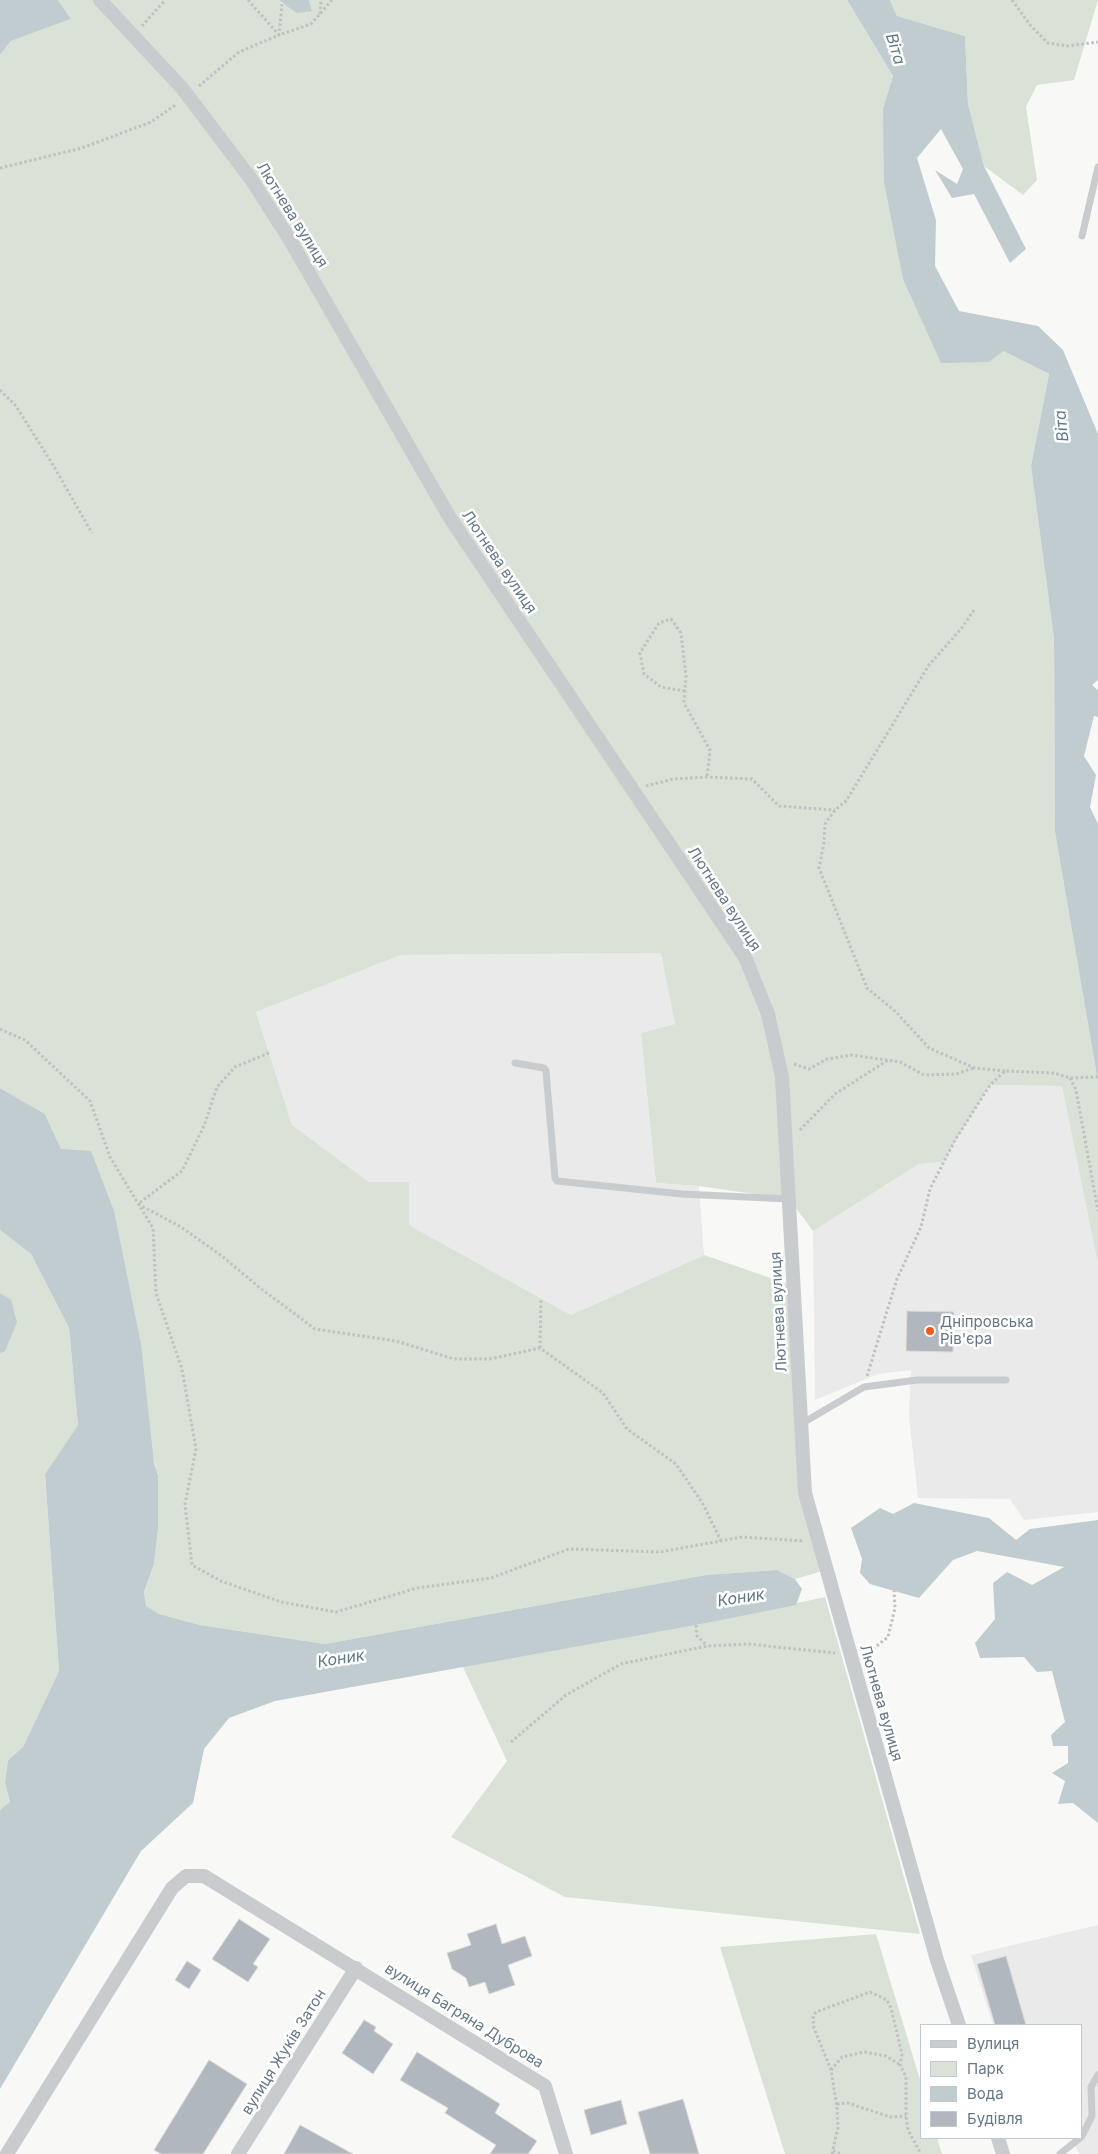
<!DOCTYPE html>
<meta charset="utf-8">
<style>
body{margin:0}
#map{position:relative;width:1098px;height:2154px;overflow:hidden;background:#f8f9f6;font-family:Inter,sans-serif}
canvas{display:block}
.legend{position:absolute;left:920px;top:2024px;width:162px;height:115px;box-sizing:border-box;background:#fff;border:1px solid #c1c9d0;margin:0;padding:6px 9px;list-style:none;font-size:15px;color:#657789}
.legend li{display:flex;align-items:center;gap:10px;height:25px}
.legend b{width:25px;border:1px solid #c1c9d0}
</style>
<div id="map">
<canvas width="1098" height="2154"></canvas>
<ul class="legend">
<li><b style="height:6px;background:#c8cccf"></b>Вулиця</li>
<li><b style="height:14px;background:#dae1d6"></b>Парк</li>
<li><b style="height:14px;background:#c1ccd1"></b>Вода</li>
<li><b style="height:14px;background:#b0b7be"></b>Будівля</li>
</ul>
</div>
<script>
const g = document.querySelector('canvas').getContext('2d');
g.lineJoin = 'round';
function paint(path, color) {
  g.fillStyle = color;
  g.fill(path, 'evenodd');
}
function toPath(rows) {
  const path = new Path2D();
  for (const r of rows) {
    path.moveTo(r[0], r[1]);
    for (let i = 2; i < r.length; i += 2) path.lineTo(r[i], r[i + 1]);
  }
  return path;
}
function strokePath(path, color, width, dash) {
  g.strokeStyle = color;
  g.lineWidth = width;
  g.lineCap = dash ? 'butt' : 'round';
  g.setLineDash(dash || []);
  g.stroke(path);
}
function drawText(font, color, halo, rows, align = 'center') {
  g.font = font + ' Inter,sans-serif';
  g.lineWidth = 5;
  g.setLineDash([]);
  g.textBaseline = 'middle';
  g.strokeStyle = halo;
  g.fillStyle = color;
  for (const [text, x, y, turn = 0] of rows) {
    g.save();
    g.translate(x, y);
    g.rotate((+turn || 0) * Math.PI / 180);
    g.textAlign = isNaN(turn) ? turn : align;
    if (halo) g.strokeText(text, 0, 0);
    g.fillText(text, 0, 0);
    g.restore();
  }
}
const built = toPath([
 [662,953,675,1024,641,1033,656,1183,699,1186,704,1255,571,1315,409,1225,409,1182,369,1182,292,1125,256,1012,401,955],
 [990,1085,1062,1086,1098,1265,1098,1512,1024,1520,1010,1499,918,1498,909,1416,911,1370,878,1374,815,1400,813,1231,919,1164,943,1162],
 [1098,1925,1098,2154,1079,2154,1071,2138,1082,2138,1082,2025,993,2025,971,1955]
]);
const green = toPath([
 [58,0,278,0,282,4,312,11,309,0,847,0,893,76,883,108,903,279,1003,351,1049,374,1031,466,1054,639,1055,832,1098,1082,1098,1265,1062,1086,990,1085,943,1162,919,1164,813,1231,789,1199,699,1186,656,1183,641,1033,675,1024,661,953,401,955,256,1012,292,1125,369,1182,409,1182,409,1225,571,1315,704,1255,794,1286,805,1493,826,1570,795,1579,777,1570,706,1575,325,1644,200,1625,159,1614,145,1606,144,1592,154,1564,158,1529,158,1475,61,1149,45,1114,0,1088,0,55,11,41,71,19],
 [890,0,1098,0,1074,80,1037,85,1026,107,1037,180,1023,195,984,166,968,104,965,36,897,16],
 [0,1230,31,1254,69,1328,78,1425,45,1474,59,1671,23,1747,8,1760,5,1782,11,1802,0,1810],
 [825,1597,920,1934,565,1897,451,1837,507,1761,462,1665,696,1625],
 [876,1934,922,2086,922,2138,937,2138,942,2154,785,2154,720,1947]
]);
const water = toPath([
 [0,0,58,0,71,19,11,41,0,55],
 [278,0,309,0,312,11,297,13],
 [847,0,890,0,897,16,965,36,968,104,984,166,1026,249,1010,263,974,194,952,198,935,170,957,184,963,169,941,129,917,158,936,220,935,266,959,311,1038,326,1063,350,1098,434,1098,680,1092,685,1098,690,1098,717,1094,716,1084,756,1096,775,1090,807,1098,824,1098,1082,1055,832,1054,639,1031,466,1049,374,1003,351,989,362,941,363,903,279,884,182,883,108,893,76],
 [0,1088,45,1114,61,1149,91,1151,114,1211,141,1344,154,1463,158,1475,158,1529,154,1564,144,1592,146,1606,159,1614,200,1625,325,1644,706,1575,777,1570,795,1579,802,1589,796,1605,696,1625,275,1701,229,1718,204,1749,193,1803,141,1851,0,2089,0,1810,10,1802,5,1782,8,1760,23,1747,59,1671,45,1474,78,1425,69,1328,31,1254,0,1230],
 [0,1293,11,1300,17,1322,5,1351,0,1353],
 [914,1503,989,1518,1016,1540,1030,1529,1098,1520,1098,1823,1073,1803,1058,1804,1065,1781,1052,1773,1068,1763,1068,1746,1053,1746,1051,1735,1065,1722,1052,1671,1037,1672,1024,1657,980,1658,975,1643,995,1619,993,1583,1007,1572,1032,1585,1064,1567,977,1551,953,1560,919,1598,870,1584,860,1573,862,1559,851,1528,880,1508,893,1514]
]);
const building = toPath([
 [907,1311,954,1312,953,1352,906,1351,907,1311],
 [239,1919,270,1939,253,1964,258,1967,248,1982,212,1959,239,1919],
 [496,1924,502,1944,525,1936,532,1956,508,1965,515,1985,489,1994,485,1982,469,1987,466,1978,452,1969,447,1953,471,1945,467,1934,496,1924],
 [1006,1956,1026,2025,995,2025,977,1964,1006,1956],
 [187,1961,201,1970,189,1989,175,1980,187,1961],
 [364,2020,376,2027,374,2031,393,2044,373,2074,342,2053,364,2020],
 [417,2052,500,2104,495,2113,537,2141,528,2154,490,2154,496,2145,445,2113,448,2108,400,2080,417,2052],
 [209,2060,247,2084,203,2154,161,2154,154,2150,209,2060],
 [683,2099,699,2154,650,2154,638,2112,683,2099],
 [621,2100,627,2124,591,2135,584,2110,621,2100],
 [300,2125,353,2154,284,2154,300,2125]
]);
const path = toPath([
 [248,0,279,35,311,24,332,0],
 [1012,0,1031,26,1048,43,1068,46,1098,42],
 [320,14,321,0],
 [142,26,165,0],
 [199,86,239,52,279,35,282,4],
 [0,168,82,148,151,122,177,104],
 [0,390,16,406,53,465,92,533],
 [974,610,961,629,929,665,846,801,835,810,825,824,824,843,819,868,867,988,896,1012,929,1048,975,1068,1005,1071],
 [685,691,661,687,644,674,640,653,659,623,671,619,681,633,686,676,684,703,710,750,707,777],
 [646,786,673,779,707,777,752,779,779,806,835,810],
 [0,1029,25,1040,90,1101,110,1157,153,1228,156,1293,182,1369,196,1449,185,1504,192,1565,221,1581,281,1602,336,1612,417,1588,491,1578,569,1549,660,1552,742,1537,804,1541],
 [269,1053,235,1067,217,1087,204,1126,182,1171,138,1204,181,1227,222,1256,260,1288,315,1329,396,1341,454,1359,490,1359,540,1348,603,1393,627,1429,676,1464,703,1504,721,1541],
 [794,1064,809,1069,827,1059,852,1055,900,1062,924,1075,956,1074,974,1068],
 [1070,1078,1076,1090,1098,1211],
 [800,1130,835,1094,888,1060],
 [540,1348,541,1298],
 [867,1376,897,1279,921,1227,930,1189,955,1140,990,1085,1005,1071,1054,1073,1070,1078,1098,1077],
 [696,1625,697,1636,707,1646],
 [863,1651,874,1648,888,1637,895,1608,894,1591],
 [511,1742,566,1695,621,1664,707,1646,748,1644,835,1653],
 [831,2070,842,2057,864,2052,886,2056,899,2064],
 [837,2104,848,2103,890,2117,906,2116],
 [833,2151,842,2154],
 [832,2154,838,2127,837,2107,831,2070,814,2028,813,2016,816,2012,870,1992,887,2000,891,2008,902,2054,900,2065,906,2077,906,2116,908,2130,921,2154]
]);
const lane = toPath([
 [1082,236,1098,167],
 [515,1063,544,1068,546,1071,555,1178,557,1181,682,1194,789,1199],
 [801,1424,864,1387,917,1380,1006,1380],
 [1082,2136,1092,2116,1091,2087,1098,2075],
 [1060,2154,1080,2138]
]);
const street = toPath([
 [100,0,182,88,251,179,290,240,450,518,745,957,768,1014,782,1077,805,1493,937,1960,959,2025],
 [998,2138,1003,2154],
 [7,2154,172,1888,186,1876,204,1876,545,2086,566,2154],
 [238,2154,356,1968]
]);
const markers = [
 [930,1331,5,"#f2591d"]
];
const streetNames = [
 ["Лютнева вулиця",292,215,58],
 ["Лютнева вулиця",499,562,56],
 ["Лютнева вулиця",724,899,57],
 ["Лютнева вулиця",779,1312,-93],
 ["Лютнева вулиця",881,1703,74],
 ["вулиця Багряна Дуброва",464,2016,32],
 ["вулиця Жуків Затон",284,2052,-58]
];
const poiNames = [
 ["Дніпровська",940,1322],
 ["Рів'єра",940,1339]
];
const waterNames = [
 ["Віта",895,49,73],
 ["Віта",1062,426,-96],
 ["Коник",741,1598,-9],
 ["Коник",341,1659,-9]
];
paint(built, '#e9eae9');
paint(green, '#dae1d6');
paint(water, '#c1ccd1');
paint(building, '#b0b7be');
strokePath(building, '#dadad8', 1);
strokePath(path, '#bfc2c4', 3, [2.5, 2.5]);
strokePath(lane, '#c8cccf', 7);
strokePath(street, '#c8cccf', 14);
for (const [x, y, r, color] of markers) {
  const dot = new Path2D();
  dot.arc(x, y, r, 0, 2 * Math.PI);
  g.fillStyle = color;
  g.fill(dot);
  strokePath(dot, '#fff', 2);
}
drawText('15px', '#657789', '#fff', streetNames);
drawText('15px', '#657789', '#fff', poiNames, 'left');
drawText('italic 16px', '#617984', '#fff', waterNames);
</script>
